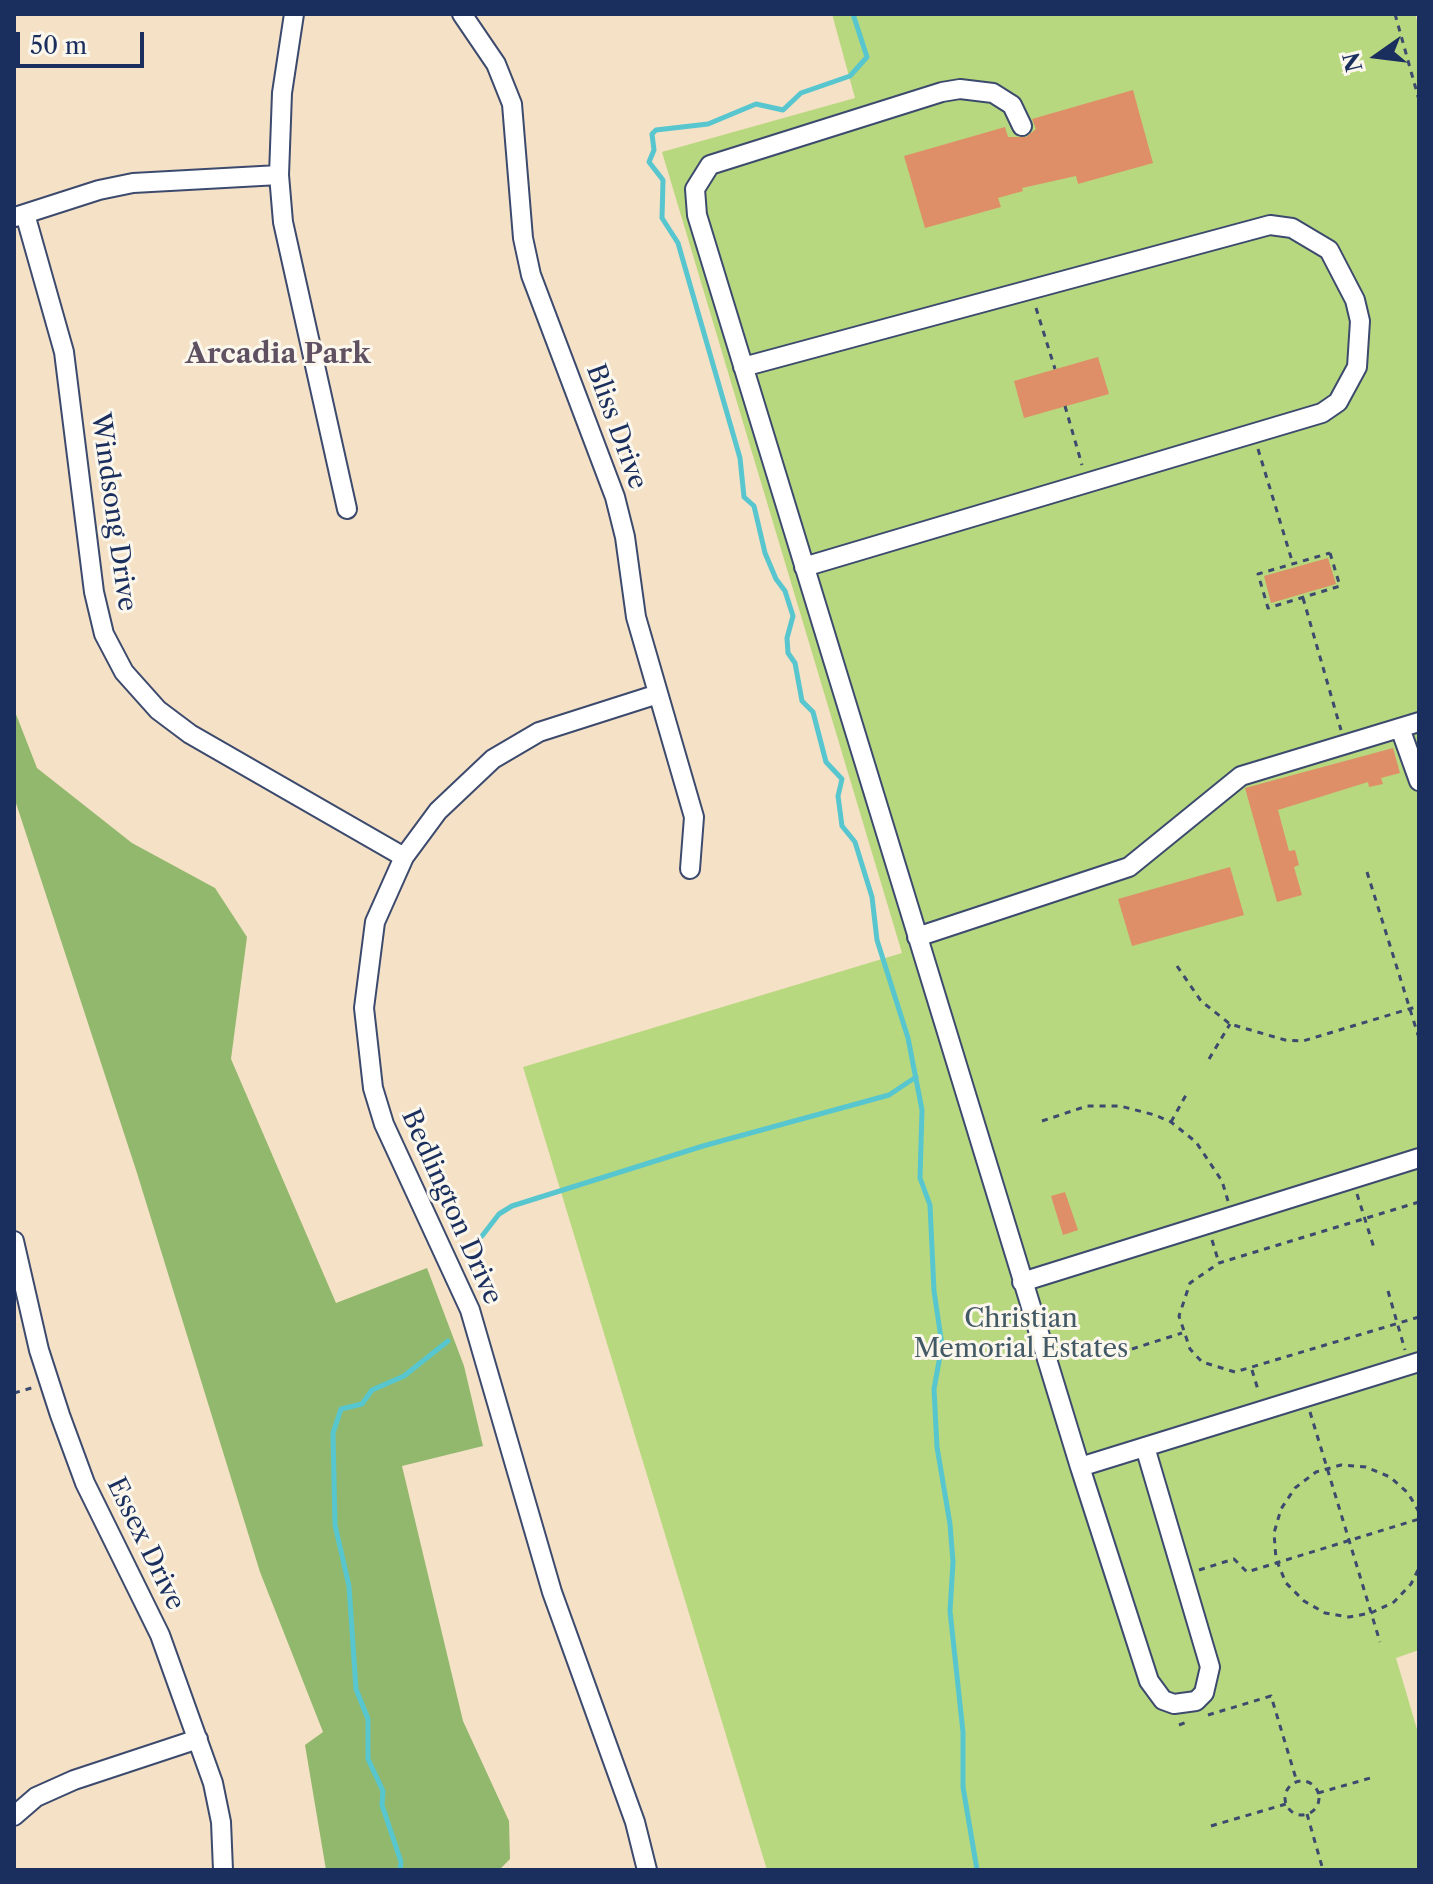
<!DOCTYPE html>
<style>
body{margin:0}
#map{position:relative;width:1433px;height:1884px;overflow:hidden;background:#f5e1c6;font-family:"Libre Caslon Text",serif}
canvas{display:block}
.frame{position:absolute;inset:0;border:16px solid #1b2f5e;pointer-events:none}
.north{position:absolute;left:1337px;top:16px;width:80px;height:80px;-webkit-text-stroke:6px #fbf7ec;paint-order:stroke;rotate:256deg;font-size:22px;font-weight:700;line-height:32px;text-align:center;color:#1b2f5e}
.north::after{content:'';display:block;margin:auto;width:28px;height:36px;background:#1b2f5e;clip-path:polygon(50% 0,100% 100%,50% 72%,0 100%)}
.scale{position:absolute;left:16px;top:32px;width:128px;height:36px;box-sizing:border-box;border:4px solid #1b2f5e;border-top:0;padding-left:10px;font-size:24px;line-height:28px;white-space:nowrap;color:#1b2f5e;-webkit-text-stroke:6px #fbf7ec;paint-order:stroke}
</style>
<div id="map">
<canvas width="1433" height="1884"></canvas>
<div class="frame"></div>
<div class="north">N</div>
<div class="scale">50 m</div>
</div>
<script>
const g = document.querySelector('canvas').getContext('2d');
g.lineJoin = 'round';
function paint(path, color) {
  g.fillStyle = color;
  g.fill(path, 'evenodd');
}
function toPath(rows) {
  const path = new Path2D();
  for (const r of rows) {
    if (r.length === 3) {
      path.moveTo(r[0] + r[2], r[1]);
      path.arc(r[0], r[1], r[2], 0, 2 * Math.PI);
      continue;
    }
    path.moveTo(r[0], r[1]);
    for (let i = 2; i < r.length; i += 2) path.lineTo(r[i], r[i + 1]);
  }
  return path;
}
function strokePath(path, color, width, dash) {
  g.strokeStyle = color;
  g.lineWidth = width;
  g.lineCap = dash ? 'butt' : 'round';
  g.setLineDash(dash || []);
  g.stroke(path);
}
function drawText(font, color, halo, rows, align = 'center') {
  g.font = font + ' "Libre Caslon Text",serif';
  g.lineWidth = 6;
  g.setLineDash([]);
  g.textBaseline = 'middle';
  g.strokeStyle = halo;
  g.fillStyle = color;
  for (const [text, x, y, turn = 0] of rows) {
    g.save();
    g.translate(x, y);
    g.rotate((+turn || 0) * Math.PI / 180);
    g.textAlign = isNaN(turn) ? turn : align;
    if (halo) g.strokeText(text, 0, 0);
    g.fillText(text, 0, 0);
    g.restore();
  }
}
const green = toPath([
 [832,14,1415,14,1419,27,1419,1650,1396,1658,1419,1736,1419,1870,767,1870,523,1067,902,953,662,152,855,98]
]);
const forest = toPath([
 [14,709,37,768,132,843,215,888,247,937,231,1059,336,1303,427,1268,464,1366,483,1446,402,1466,463,1721,509,1821,510,1859,499,1870,326,1870,305,1745,323,1732,260,1572,137,1173,14,797]
]);
const stream = toPath([
 [853,14,867,57,850,76,801,93,783,110,756,104,708,124,656,130,652,134,654,150,649,162,663,180,662,218,678,243,697,309,740,458,744,497,754,506,765,553,776,579,785,591,793,616,787,638,788,653,795,663,802,701,813,712,826,762,842,779,838,796,842,826,855,842,872,897,877,940,908,1038,922,1110,920,1178,930,1205,934,1291,942,1345,934,1389,937,1447,950,1524,953,1562,950,1611,963,1732,963,1787,977,1870],
 [482,1236,499,1214,512,1206,703,1146,889,1095,916,1077],
 [400,1870,401,1862,382,1805,383,1791,368,1759,368,1719,356,1689,349,1586,335,1525,333,1433,341,1409,362,1404,372,1390,404,1376,448,1341]
]);
const building = toPath([
 [1133,90,1153,163,1078,184,1076,176,1022,188,1023,191,998,198,1001,207,925,228,904,156,1005,127,1008,137,1026,137,1036,129,1032,119],
 [1098,357,1109,394,1024,418,1014,381],
 [1328,558,1336,584,1271,603,1264,576],
 [1393,748,1400,773,1381,778,1383,784,1369,787,1368,782,1278,810,1289,851,1295,850,1299,865,1294,867,1302,895,1277,902,1245,788],
 [1230,867,1244,915,1132,946,1118,899],
 [1065,1192,1078,1230,1063,1235,1051,1196]
]);
const path = toPath([
 [1395,14,1419,100],
 [1036,308,1055,369],
 [1065,406,1082,465],
 [1258,449,1293,564],
 [1330,553,1340,586,1268,608,1258,574,1330,553],
 [1303,598,1341,730],
 [1367,872,1419,1038],
 [1177,966,1201,1001,1230,1024,1285,1040,1303,1041,1419,1006],
 [1209,1059,1230,1024],
 [1042,1121,1087,1106,1120,1106,1155,1115,1171,1122,1196,1142,1222,1181,1228,1201],
 [1171,1122,1186,1095],
 [1357,1194,1375,1251],
 [1419,1202,1219,1263,1190,1283,1179,1316,1190,1349,1202,1362,1235,1372,1419,1317],
 [1212,1240,1219,1263],
 [1388,1291,1405,1350],
 [1132,1349,1182,1333],
 [1252,1370,1259,1393],
 [14,1393,35,1387],
 [1310,1412,1380,1642],
 [1419,1512,1408,1493,1390,1477,1366,1467,1341,1465,1316,1472,1295,1488,1281,1509,1274,1533,1276,1559,1286,1583,1304,1601,1325,1613,1349,1617,1371,1613,1394,1602,1411,1584,1419,1568],
 [1199,1570,1234,1559,1247,1572,1419,1519],
 [1208,1715,1271,1696,1297,1782],
 [1179,1725,1189,1721],
 [1302,1798,17],
 [1318,1793,1374,1777],
 [1307,1814,1323,1870],
 [1211,1826,1286,1804]
]);
const minor = toPath([
 [294,14,282,93,279,175,283,222,347,509],
 [462,14,496,64,512,104,523,238,531,275,615,497,625,537,636,617,694,817,690,869],
 [1022,126,1012,105,993,93,960,89,942,92,710,165,695,189,697,215,1080,1467,1419,1362],
 [25,214,64,352,94,592,104,634,124,672,158,710,190,734,404,857],
 [15,217,99,190,133,183,279,175],
 [743,367,1270,225,1292,228,1329,250,1355,300,1360,321,1357,367,1338,402,1322,413,804,567],
 [1400,728,1419,781],
 [917,937,1129,867,1241,776,1419,722],
 [14,1241,39,1350,60,1415,85,1483,160,1635,213,1783,221,1822,223,1870],
 [1022,1282,1419,1158],
 [1080,1467,1149,1681,1163,1700,1174,1704,1196,1701,1204,1693,1210,1667,1145,1447],
 [14,1816,36,1797,74,1780,198,1739],
 [647,1870,635,1822,552,1592,470,1310,384,1124,373,1088,364,1008,375,922,404,857,438,811,493,759,539,732,658,694]
]);
const streetNames = [
 ["Bliss Drive",616,427,70],
 ["Windsong Drive",113,512,82],
 ["Bedlington Drive",451,1207,66],
 ["Essex Drive",145,1544,64]
];
const parkNames = [
 ["Christian",1021,1319],
 ["Memorial Estates",1021,1349]
];
const neighbourhoodNames = [
 ["Arcadia Park",278,355]
];
paint(green, '#b8d87f');
paint(forest, '#92b86e');
strokePath(stream, '#58c6ce', 5);
paint(building, '#de8f68');
strokePath(minor, '#3c4a6e', 22);
strokePath(path, '#3c4a6e', 3, [6, 6]);
strokePath(minor, '#fff', 18);
drawText('26px', '#1b2f5e', '#fbf7ec', streetNames);
drawText('26px', '#425966', '#fbf7ec', parkNames);
drawText('bold 28px', '#5f5162', '#fbf7ec', neighbourhoodNames);
</script>
